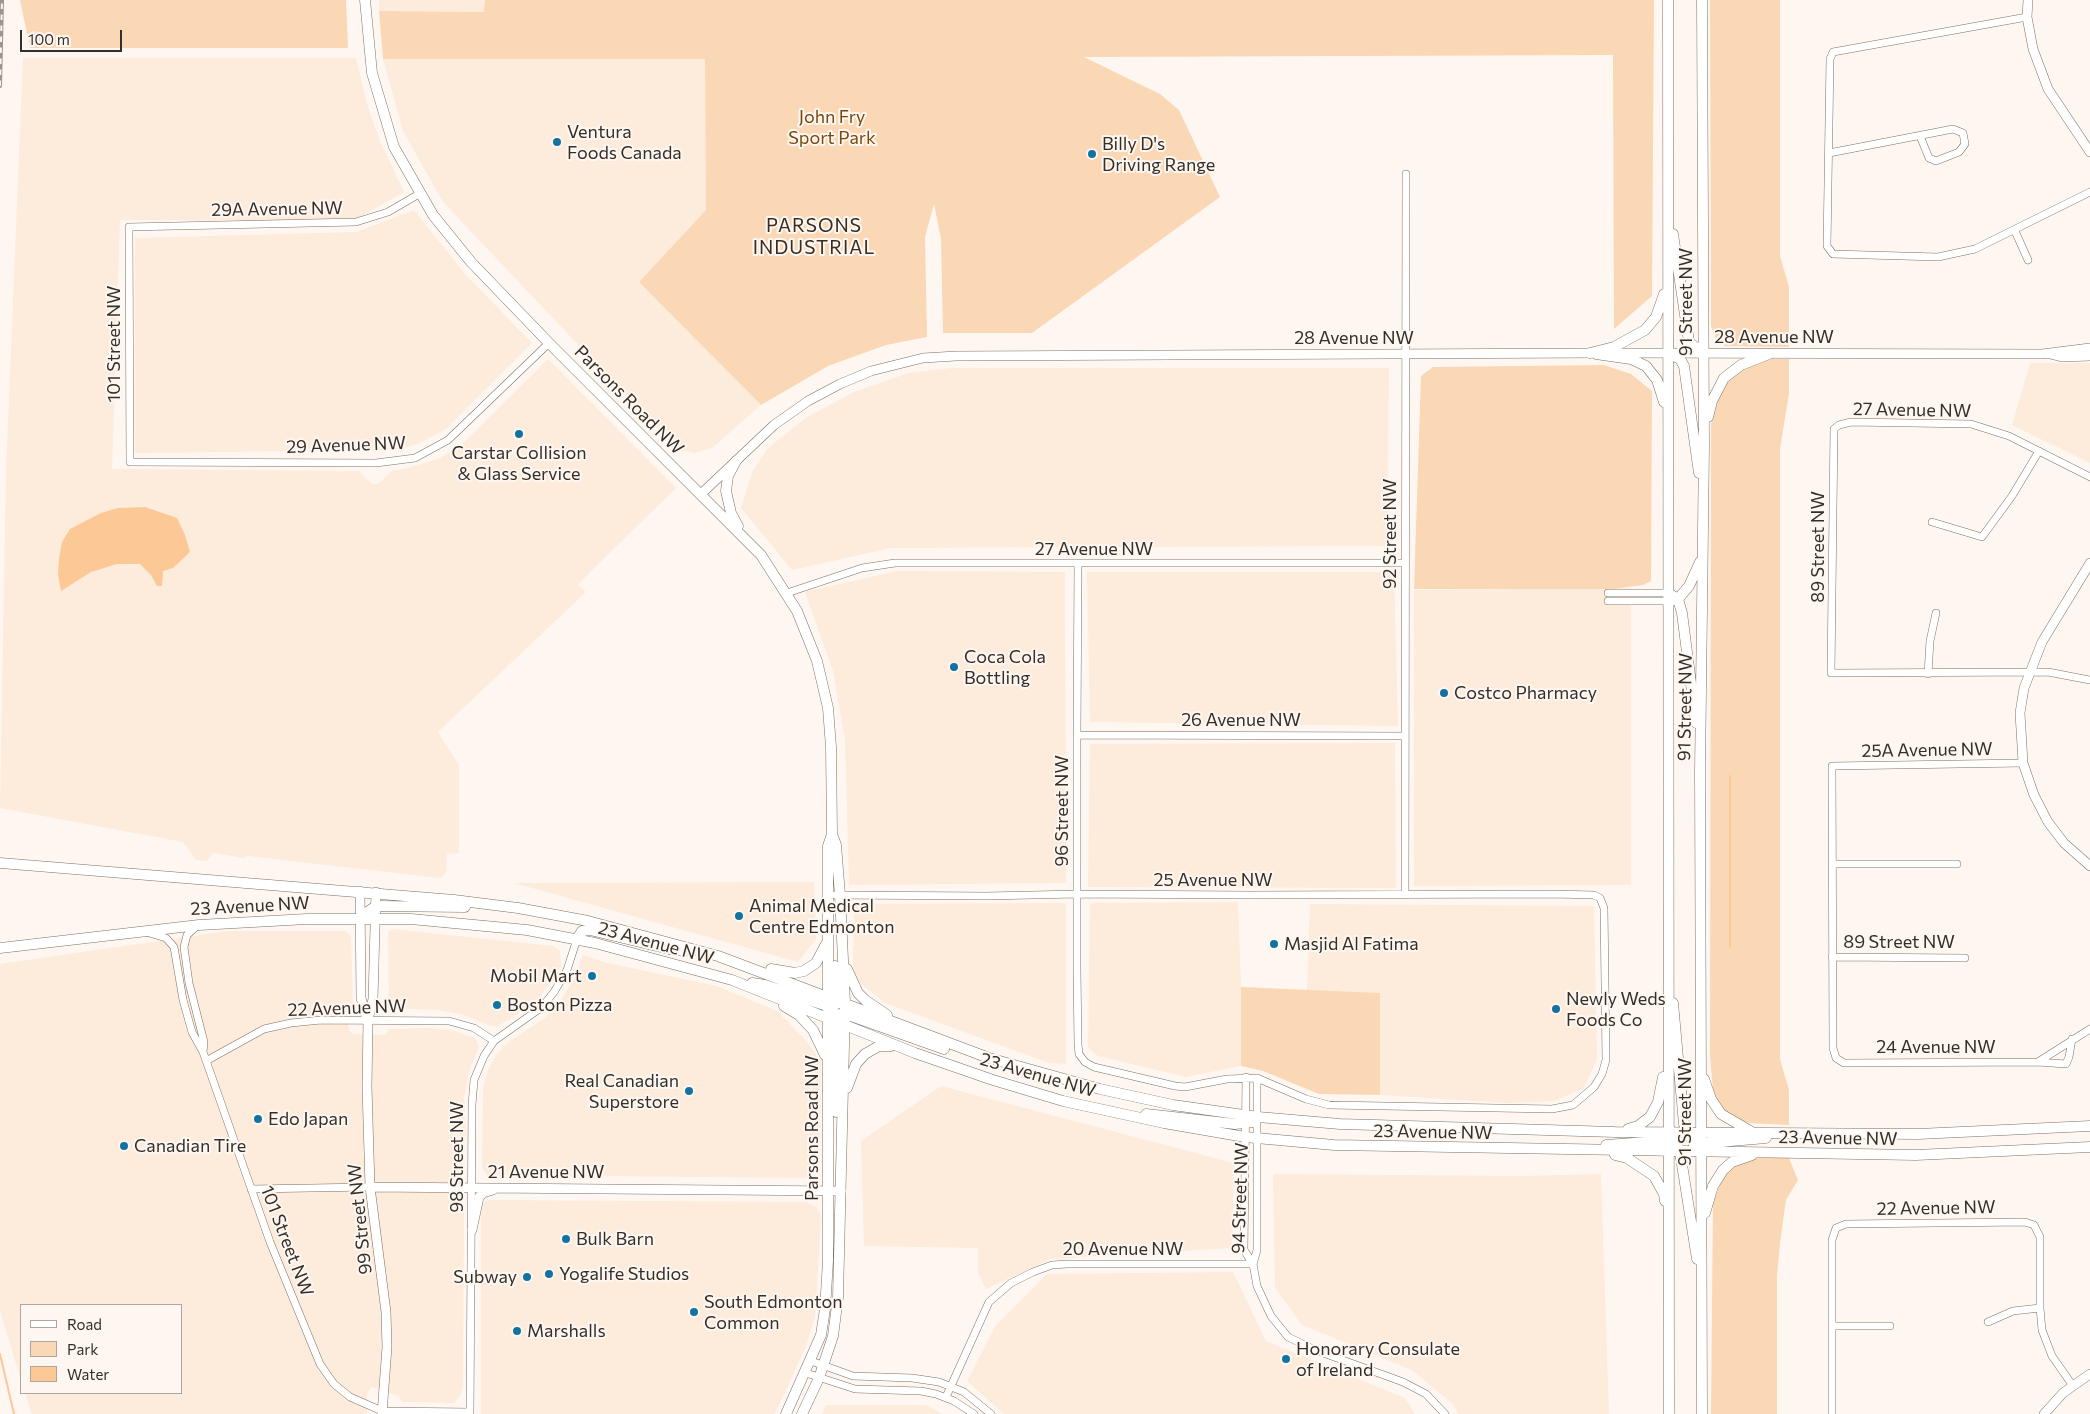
<!DOCTYPE html>
<style>
body{margin:0}
#map{position:relative;width:2090px;height:1414px;overflow:hidden;background:#fef7f1;font-family:Commissioner,sans-serif}
canvas{display:block}
.legend{position:absolute;left:20px;top:1304px;width:162px;height:90px;box-sizing:border-box;background:#fef7f1;border:1px solid #aea7a1;margin:0;padding:6px 9px;list-style:none;font-size:15px;color:#352f29}
.legend li{display:flex;align-items:center;gap:10px;height:25px}
.legend b{width:25px;border:1px solid #aea7a1}
.scale{position:absolute;left:20px;top:30px;width:102px;height:22px;box-sizing:border-box;border:2px solid #352f29;border-top:0;padding-left:6px;font-size:15px;line-height:18px;white-space:nowrap;color:#352f29;-webkit-text-stroke:4px #fef7f1;paint-order:stroke}
</style>
<div id="map">
<canvas width="2090" height="1414"></canvas>
<ul class="legend">
<li><b style="height:6px;background:#fff"></b>Road</li>
<li><b style="height:14px;background:#fad7b5"></b>Park</li>
<li><b style="height:14px;background:#fbc896"></b>Water</li>
</ul>
<div class="scale">100 m</div>
</div>
<script>
const g = document.querySelector('canvas').getContext('2d');
g.lineJoin = 'round';
function paint(path, color) {
  g.fillStyle = color;
  g.fill(path, 'evenodd');
}
function toPath(rows) {
  const path = new Path2D();
  for (const r of rows) {
    path.moveTo(r[0], r[1]);
    for (let i = 2; i < r.length; i += 2) path.lineTo(r[i], r[i + 1]);
  }
  return path;
}
function strokePath(path, color, width, dash) {
  g.strokeStyle = color;
  g.lineWidth = width;
  g.lineCap = dash ? 'butt' : 'round';
  g.setLineDash(dash || []);
  g.stroke(path);
}
function drawText(font, color, halo, rows, align = 'center') {
  g.font = font + ' Commissioner,sans-serif';
  g.lineWidth = 4;
  g.setLineDash([]);
  g.textBaseline = 'middle';
  g.strokeStyle = halo;
  g.fillStyle = color;
  for (const [text, x, y, turn = 0] of rows) {
    g.save();
    g.translate(x, y);
    g.rotate((+turn || 0) * Math.PI / 180);
    g.textAlign = isNaN(turn) ? turn : align;
    if (halo) g.strokeText(text, 0, 0);
    g.fillText(text, 0, 0);
    g.restore();
  }
}
const built = toPath([
 [379,0,485,0,485,12,379,11],
 [23,58,356,58,367,104,380,141,404,192,353,221,120,220,112,469,359,471,372,484,378,484,393,470,404,469,438,459,461,445,548,359,676,488,578,584,586,592,438,732,459,765,459,853,447,854,446,873,440,878,248,856,243,858,213,853,207,861,196,860,183,842,0,808,6,470],
 [705,58,706,210,639,282,761,405,712,448,694,453,682,450,672,444,443,202,403,131,383,59],
 [414,210,466,275,532,343,446,429,418,444,395,450,135,453,135,238,356,232],
 [2030,363,2090,363,2090,463,2012,425],
 [951,368,1389,368,1387,546,891,548,792,570,741,508,752,472,768,448,807,417,854,392,908,373],
 [897,571,1065,572,1066,883,849,885,845,740,833,671,805,592],
 [1087,572,1394,572,1398,726,1090,722],
 [1631,588,1631,885,1414,886,1414,590],
 [1395,743,1396,888,1088,887,1090,744],
 [814,882,816,939,798,962,514,883],
 [1238,902,1241,987,1241,1066,1186,1077,1098,1056,1088,1048,1090,903],
 [1066,903,1066,1064,1049,1063,885,1003,859,982,853,969,854,904],
 [1310,904,1594,906,1597,1059,1584,1088,1555,1101,1508,1103,1380,1095,1380,993,1307,990],
 [392,929,553,946,560,951,561,966,539,998,527,1008,498,1026,491,1026,461,1014,437,1010,389,1008,388,932],
 [227,931,346,931,351,936,353,1007,346,1012,349,1030,353,1034,385,1035,389,1029,429,1028,456,1031,476,1039,479,1047,470,1068,464,1097,466,1131,460,1201,464,1211,463,1384,461,1395,454,1403,403,1402,398,1396,372,1387,367,1393,367,1414,32,1414,25,1393,181,1393,181,1305,21,1305,21,1380,0,1311,0,964],
 [583,955,603,962,717,986,777,1011,805,1039,821,1062,820,1168,809,1178,487,1175,482,1168,483,1088,488,1070,497,1054,510,1041,545,1018,561,1000,575,977],
 [941,1086,1234,1163,1232,1248,1050,1259,986,1289,978,1273,978,1248,864,1246,861,1141],
 [1273,1174,1522,1176,1601,1174,1609,1414,1458,1414,1453,1404,1412,1370,1302,1325,1275,1288],
 [488,1200,806,1202,817,1207,821,1216,815,1317,806,1346,775,1414,481,1414,481,1205],
 [1233,1272,1266,1341,1405,1398,1415,1414,1004,1414,967,1381,996,1325,1047,1274],
 [826,1405,926,1405,943,1414,822,1414]
]);
const green = toPath([
 [20,0,346,0,348,48,30,48],
 [485,0,1654,0,1652,296,1614,329,1613,55,1084,57,1160,94,1179,110,1220,197,1032,333,943,333,941,239,934,204,925,237,927,337,886,345,828,366,761,405,639,282,706,210,705,59,383,59,379,11,484,12],
 [1710,0,1780,0,1780,256,1789,287,1789,347,1725,346,1716,339,1711,326],
 [1773,359,1789,359,1789,393,1780,449,1780,1059,1789,1090,1789,1125,1749,1123,1729,1116,1718,1104,1713,1091,1710,1055,1711,427,1712,413,1722,388,1736,371,1761,361],
 [1604,365,1631,374,1652,391,1651,581,1643,585,1612,589,1414,589,1421,376,1433,367],
 [1241,987,1380,993,1380,1095,1319,1094,1263,1071,1241,1066],
 [1757,1157,1789,1158,1798,1180,1786,1200,1780,1243,1777,1276,1777,1414,1711,1414,1713,1203,1724,1175,1734,1165]
]);
const water = toPath([
 [145,507,177,518,185,535,190,552,173,568,163,571,162,586,157,586,151,575,140,564,117,564,91,572,61,591,58,575,59,559,62,542,70,529,101,513,118,508]
]);
const stream = toPath([
 [1730,776,1730,947],
 [0,1354,14,1414]
]);
const minor = toPath([
 [2027,17,1833,52,1830,59,1827,246,1833,254,1938,257,1975,249,2090,192],
 [1829,153,1953,129,1963,133,1965,144,1959,152,1936,161,1929,158,1920,136],
 [419,194,388,212,356,222,129,227,130,462,376,463,415,458,448,440,549,343],
 [2015,231,2028,260],
 [2090,477,2009,436,1971,424,1851,422,1839,425,1834,429,1831,673,2048,672,2090,680],
 [1932,522,1982,537,2012,496,2039,451],
 [787,593,862,568,895,563,1405,563],
 [1608,593,1668,593],
 [1608,601,1668,601],
 [1928,674,1930,641,1936,613],
 [1077,735,1405,736],
 [2023,763,1832,766,1833,1048,1836,1058,1844,1063,2038,1062,2090,1029],
 [1832,864,1957,864],
 [835,895,987,896,1077,894,1250,895,1553,894,1594,895,1600,898,1604,908,1606,1060,1602,1074,1594,1087,1573,1105,1552,1109,1329,1105,1306,1099,1257,1078,1227,1079,1185,1087,1175,1086,1094,1067,1085,1062,1079,1054,1078,1045,1077,971,1077,735,1078,563],
 [1405,895,1406,174],
 [198,925,187,935,184,947,189,983,204,1042,203,1052],
 [146,932,166,938,174,947,183,1000,192,1032,203,1052,270,1242,320,1364,334,1384,350,1397,382,1411,470,1412],
 [1832,957,1965,958],
 [206,1061,264,1029,291,1023,321,1020,449,1021,474,1028,494,1041],
 [2038,1062,2066,1064,2069,1057,2072,1039],
 [1246,1077,1244,1250,1253,1264,1257,1286,1271,1316,1288,1337,1315,1350,1403,1382,1426,1394,1445,1414],
 [251,1189,370,1187],
 [1253,1264,1257,1250,1257,1078],
 [1988,1322,2013,1311,2040,1308],
 [1832,1326,1890,1326],
 [811,1361,853,1376,912,1378,939,1382,964,1392,991,1414],
 [806,1373,855,1389,921,1391,936,1394,954,1401,974,1414],
 [946,1397,989,1302,1011,1283,1033,1272,1052,1265,1067,1264,1253,1264],
 [470,1414,472,1105,474,1080,484,1056,494,1041,542,1007,554,992,567,970,577,939],
 [1832,1414,1832,1240,1836,1228,1846,1224,2025,1222,2034,1225,2040,1237,2040,1308,2042,1330,2052,1356,2073,1386]
]);
const tertiary = toPath([
 [2028,0,2027,17,2033,49,2048,89,2090,152],
 [1615,353,2042,354,2090,348],
 [2050,354,2062,357,2090,356],
 [701,494,774,425,808,401,840,384,871,371,923,358,956,356,1597,353],
 [2090,563,2042,642,2024,688,2020,713,2023,763,2034,795,2048,822,2064,843,2090,866],
 [360,891,361,998,367,1020],
 [376,892,373,999,368,1020,367,1087,370,1187,386,1312,387,1347,382,1414],
 [370,1187,841,1191],
 [472,1230,479,1197,483,1193,493,1190],
 [2044,1414,2063,1393,2090,1374]
]);
const secondary = toPath([
 [365,0,372,73,394,147,433,215,471,262,549,343,761,555,797,611,817,661,828,708,831,747,832,834,828,846,828,1261,825,1309,821,1335,786,1414],
 [1668,0,1669,1414],
 [1702,0,1704,447,1700,772,1702,1414],
 [1673,234,1689,342,1703,353],
 [1590,353,1614,347,1645,330,1656,317,1664,294],
 [1668,353,1680,359,1684,366,1699,473],
 [1596,354,1631,359,1646,366,1657,380,1664,402],
 [1708,417,1712,401,1724,378,1741,365,1769,354],
 [736,461,728,476,726,491,731,513,738,526],
 [1668,593,1678,599,1682,613,1696,723],
 [1674,600,1678,599,1689,586,1700,562],
 [0,863,454,900,518,908,588,921,718,956,989,1058,1100,1089,1173,1105,1258,1117,1340,1124,1615,1132,1918,1134,2090,1126],
 [360,917,376,906,465,907],
 [577,939,582,931,590,930,669,949,684,951],
 [0,948,199,925,307,919,411,919,527,930,595,943,732,980,915,1053,993,1080,1063,1101,1164,1123,1245,1137,1334,1145,1916,1155,2090,1147],
 [835,966,837,1004],
 [771,969,795,973,804,971,816,963,826,944],
 [847,969,858,993,865,1000,887,1015],
 [752,983,765,985,833,1008],
 [1673,1003,1684,1124,1694,1144,1701,1152],
 [784,1006,799,1015,813,1030,825,1055],
 [840,1014,851,1016,944,1049],
 [1704,1079,1711,1099,1721,1114,1752,1132],
 [847,1088,856,1064,865,1054,879,1046,891,1046],
 [836,1112,836,1016],
 [1146,1114,1235,1124,1253,1122,1258,1117],
 [1628,1129,1638,1126,1650,1117,1658,1102,1663,1077],
 [1668,1132,1675,1140,1680,1152,1697,1259],
 [1695,1144,1766,1138],
 [1606,1145,1674,1140],
 [1615,1155,1627,1158,1654,1176,1664,1194,1665,1201],
 [1705,1213,1713,1186,1723,1170,1732,1162,1752,1155],
 [802,1414,819,1378,833,1336,838,1297,845,1003,840,895,836,845,832,834]
]);
const rail = toPath([
 [0,86,2,0]
]);
const markers = [
 [557,142,5,"#1373a0"],
 [1092,154,5,"#1373a0"],
 [519,434,5,"#1373a0"],
 [954,667,5,"#1373a0"],
 [1444,693,5,"#1373a0"],
 [739,916,5,"#1373a0"],
 [1274,944,5,"#1373a0"],
 [592,976,5,"#1373a0"],
 [497,1005,5,"#1373a0"],
 [1556,1009,5,"#1373a0"],
 [689,1091,5,"#1373a0"],
 [258,1119,5,"#1373a0"],
 [124,1146,5,"#1373a0"],
 [566,1239,5,"#1373a0"],
 [549,1274,5,"#1373a0"],
 [527,1277,5,"#1373a0"],
 [694,1312,5,"#1373a0"],
 [517,1331,5,"#1373a0"],
 [1286,1359,5,"#1373a0"]
];
const parkNames = [
 ["John Fry",832,117],
 ["Sport Park",832,138]
];
const poiNames = [
 ["Ventura",567,132],
 ["Foods Canada",567,153],
 ["Billy D's",1102,144],
 ["Driving Range",1102,165],
 ["Carstar Collision",519,453,"center"],
 ["& Glass Service",519,474,"center"],
 ["Coca Cola",964,657],
 ["Bottling",964,678],
 ["Costco Pharmacy",1454,693],
 ["Animal Medical",749,906],
 ["Centre Edmonton",749,927],
 ["Masjid Al Fatima",1284,944],
 ["Mobil Mart",582,976,"right"],
 ["Newly Weds",1566,999],
 ["Foods Co",1566,1020],
 ["Boston Pizza",507,1005],
 ["Real Canadian",679,1081,"right"],
 ["Superstore",679,1102,"right"],
 ["Edo Japan",268,1119],
 ["Canadian Tire",134,1146],
 ["Bulk Barn",576,1239],
 ["Yogalife Studios",559,1274],
 ["Subway",517,1277,"right"],
 ["South Edmonton",704,1302],
 ["Common",704,1323],
 ["Marshalls",527,1331],
 ["Honorary Consulate",1296,1349],
 ["of Ireland",1296,1370]
];
const streetNames = [
 ["29A Avenue NW",277,209,-1],
 ["91 Street NW",1686,302,-90],
 ["28 Avenue NW",1774,337],
 ["28 Avenue NW",1354,338],
 ["101 Street NW",114,344,-90],
 ["Parsons Road NW",629,400,45],
 ["27 Avenue NW",1912,410,1],
 ["29 Avenue NW",346,445,-2],
 ["92 Street NW",1390,534,-90],
 ["89 Street NW",1818,547,-90],
 ["27 Avenue NW",1094,549],
 ["91 Street NW",1685,707,-89],
 ["26 Avenue NW",1241,720],
 ["25A Avenue NW",1927,750,-1],
 ["96 Street NW",1062,811,-90],
 ["25 Avenue NW",1213,880],
 ["23 Avenue NW",250,906,-3],
 ["89 Street NW",1899,942],
 ["23 Avenue NW",656,943,15],
 ["22 Avenue NW",347,1008,-2],
 ["24 Avenue NW",1936,1047],
 ["23 Avenue NW",1038,1075,16],
 ["91 Street NW",1685,1112,-90],
 ["Parsons Road NW",812,1128,-90],
 ["23 Avenue NW",1433,1132,1],
 ["23 Avenue NW",1838,1138,1],
 ["98 Street NW",457,1157,-90],
 ["21 Avenue NW",546,1172],
 ["94 Street NW",1240,1198,-88],
 ["22 Avenue NW",1936,1208,-1],
 ["99 Street NW",360,1219,-96],
 ["101 Street NW",287,1241,69],
 ["20 Avenue NW",1123,1249]
];
const neighbourhoodNames = [
 ["PARSONS",814,226],
 ["INDUSTRIAL",814,248]
];
paint(built, '#fdebdb');
paint(green, '#fad7b5');
paint(water, '#fbc896');
strokePath(stream, '#fbc896', 2);
strokePath(minor, '#7e7063', 8);
strokePath(tertiary, '#7e7063', 10);
strokePath(secondary, '#7e7063', 11);
strokePath(minor, '#fff', 7);
strokePath(tertiary, '#fff', 9);
strokePath(secondary, '#fff', 10);
strokePath(rail, '#9c958f', 4);
strokePath(rail, '#fef7f1', 2, [5.5]);
for (const [x, y, r, color] of markers) {
  const dot = new Path2D();
  dot.arc(x, y, r, 0, 2 * Math.PI);
  g.fillStyle = color;
  g.fill(dot);
  strokePath(dot, '#fef7f1', 2);
}
drawText('18px', '#77480b', '#fef7f1', parkNames);
drawText('18px', '#352f29', '#fef7f1', poiNames, 'left');
drawText('18px', '#352f29', '#fef7f1', streetNames);
g.letterSpacing = '1px';
drawText('19px', '#392d21', '#fef7f1', neighbourhoodNames);
g.letterSpacing = '0px';
</script>
